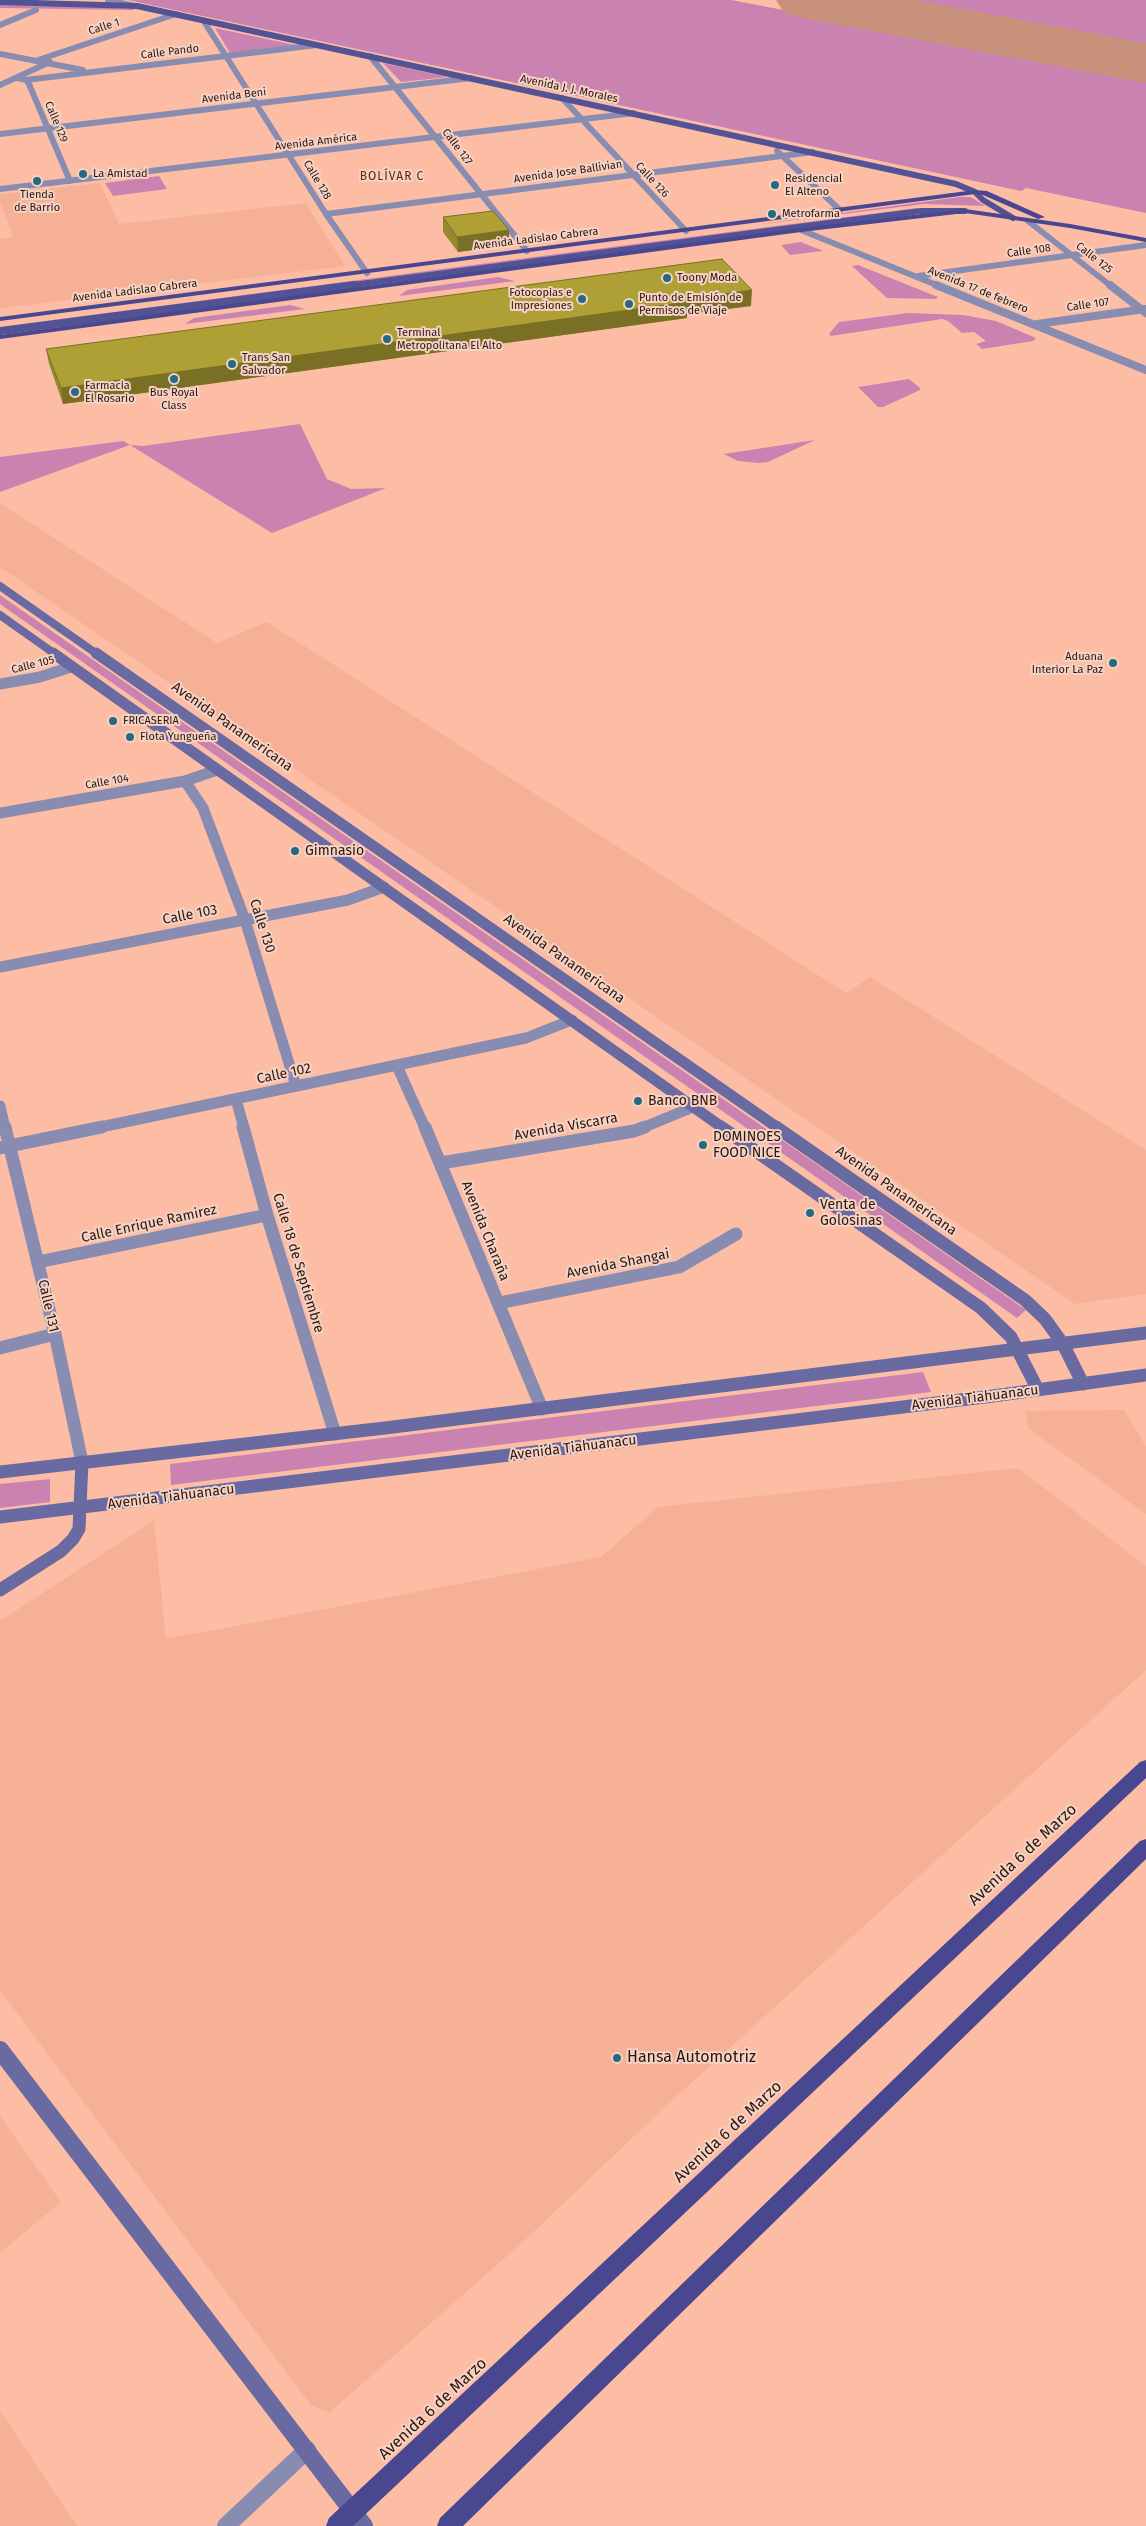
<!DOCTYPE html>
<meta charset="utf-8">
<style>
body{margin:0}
canvas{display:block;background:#fdbda5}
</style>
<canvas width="1146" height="2526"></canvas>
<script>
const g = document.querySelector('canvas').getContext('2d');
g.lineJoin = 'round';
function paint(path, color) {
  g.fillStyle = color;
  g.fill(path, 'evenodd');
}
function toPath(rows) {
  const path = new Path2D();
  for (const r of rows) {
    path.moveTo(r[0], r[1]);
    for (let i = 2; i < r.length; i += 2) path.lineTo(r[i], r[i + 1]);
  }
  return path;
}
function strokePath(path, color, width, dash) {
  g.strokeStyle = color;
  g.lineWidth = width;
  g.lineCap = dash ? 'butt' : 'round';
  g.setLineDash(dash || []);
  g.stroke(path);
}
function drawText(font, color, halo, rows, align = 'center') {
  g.font = font + ' "Fira Sans",sans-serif';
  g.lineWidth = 4;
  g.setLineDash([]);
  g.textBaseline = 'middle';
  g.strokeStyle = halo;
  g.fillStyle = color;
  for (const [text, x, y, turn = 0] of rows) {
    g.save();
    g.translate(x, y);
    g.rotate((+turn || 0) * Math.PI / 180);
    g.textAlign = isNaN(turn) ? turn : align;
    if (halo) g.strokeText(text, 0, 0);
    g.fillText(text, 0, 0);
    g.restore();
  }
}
const built = toPath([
 [100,183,119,224,306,203,345,266,0,308,0,239,13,237,0,202,0,194],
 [0,503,217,643,267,622,846,993,870,977,1146,1150,1146,1294,1075,1304,0,567],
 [1124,1410,1146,1447,1146,1514,1028,1428,1025,1411],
 [1018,1468,1146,1566,1146,1670,667,2105,524,2241,329,2413,311,2405,0,1990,0,1621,154,1520,166,1639,601,1557,658,1507],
 [0,2116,61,2202,0,2253],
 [0,2410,77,2526,0,2526]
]);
const green = toPath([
 [128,0,731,0,1146,79,1146,213,1026,188,1021,191],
 [895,0,1146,0,1146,46,1142,46],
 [0,3,133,9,134,10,0,8],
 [215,28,295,45,230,53],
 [383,63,448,77,401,82],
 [159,176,167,189,113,196,105,183],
 [959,197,971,197,985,206,924,204,753,225],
 [917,208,919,210,0,327,549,255],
 [801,242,823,251,790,255,781,245],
 [858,265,938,297,936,299,887,298,852,266],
 [498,277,515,281,399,296,407,290],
 [290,305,305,309,185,324,194,318],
 [908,313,963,315,996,321,1036,338,1033,341,982,349,976,344,986,341,974,332,962,333,948,321,942,319,831,336,829,334,839,322],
 [909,379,920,388,920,390,883,407,878,407,858,387],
 [300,424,327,479,351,489,386,488,272,533,130,445,0,492,0,457,123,441,130,445,143,446],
 [815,440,768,462,759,463,738,461,724,454],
 [0,595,1026,1310,1017,1318,0,604],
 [923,1372,931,1392,171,1485,170,1464],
 [50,1479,50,1502,0,1508,0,1484]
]);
const runway = toPath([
 [776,0,913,0,1146,43,1146,83,808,19,785,14,776,0]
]);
const minorFar4 = toPath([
 [108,0,134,6],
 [203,20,326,214,367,273],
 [0,25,36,10],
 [0,54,83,70],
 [370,56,527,251],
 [38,60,176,14],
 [17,78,26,80,29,84,70,181],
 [26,80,317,45],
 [0,85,50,62],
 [562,98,686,231],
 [0,134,471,78],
 [777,151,840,210],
 [0,189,634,113],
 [326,214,813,152],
 [1028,221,1111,286],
 [801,230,939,286],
 [918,276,1146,245]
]);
const minorFar3 = toPath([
 [936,285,1146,370],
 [1110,285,1146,313],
 [1037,324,1145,309]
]);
const minorFar2 = toPath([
 [0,684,40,677,71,667],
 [185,781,203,808,245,920,296,1086],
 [0,813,185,781,217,770],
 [0,967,348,900,384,887],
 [397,1066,425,1128],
 [236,1099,244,1128],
 [0,1106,5,1128],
 [96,1128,526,1038,572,1020],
 [642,1128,693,1107]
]);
const minorFar1 = toPath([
 [5,1127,55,1334,82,1462],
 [243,1127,267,1215,335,1434],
 [425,1127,542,1409],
 [0,1148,102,1127],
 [441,1163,634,1131,645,1127],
 [38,1262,267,1215],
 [499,1303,679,1267,736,1234],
 [0,1348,55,1334]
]);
const minor = toPath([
 [226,2526,307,2450]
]);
const secondaryFar3 = toPath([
 [0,586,97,654],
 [0,615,55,654]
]);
const secondaryFar2 = toPath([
 [53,653,723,1128],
 [96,653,778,1128]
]);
const secondaryFar1 = toPath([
 [721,1127,981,1308,1011,1337,1038,1390],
 [776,1127,1025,1300,1045,1319,1063,1344,1083,1384],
 [0,1472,385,1428,1146,1333],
 [0,1517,993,1396,1146,1375],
 [0,1590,61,1551,73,1539,79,1529,82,1462]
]);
const secondary = toPath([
 [0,2050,364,2526]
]);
const primaryFar1 = toPath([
 [0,2,137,6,956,184,975,192,983,200,1013,218],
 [345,286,921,211,965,211]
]);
const primary = toPath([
 [0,331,355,285]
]);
const trunk = toPath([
 [975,190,987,191,1045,217,1038,219,983,195,975,194,0,321,0,317,975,190],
 [965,209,1070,224,1146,238,1146,242,1070,228,965,213,801,232,0,339,0,335,801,228,965,209],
 [1146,1760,1146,1778,353,2526,326,2526,329,2518,1140,1762,1146,1760],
 [1146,1839,1146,1859,463,2526,437,2526,440,2518,1140,1841,1146,1839]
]);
const wall = toPath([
 [443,217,509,245,458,252,443,232],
 [751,306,687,314,687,318,63,404,49,364,46,349]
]);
const shadedWall = toPath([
 [509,230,509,245,458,252,457,237],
 [752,290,751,306,687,314,687,318,63,404,61,388]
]);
const building = toPath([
 [493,211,509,230,457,237,443,217,493,211],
 [722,259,752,290,685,299,687,302,61,388,46,349,722,259]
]);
const markers = [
 [83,174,5,"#29697d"],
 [37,181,5,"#29697d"],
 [775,185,5,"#29697d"],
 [772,214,5,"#29697d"],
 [667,278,5,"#29697d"],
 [582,299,5,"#29697d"],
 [629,304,5,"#29697d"],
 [387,339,5,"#29697d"],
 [232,364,5,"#29697d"],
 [174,379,5,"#29697d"],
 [75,392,5,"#29697d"],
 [1113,663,5,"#29697d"],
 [113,721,5,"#29697d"],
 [130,737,5,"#29697d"],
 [295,851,5,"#29697d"],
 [638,1101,5,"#29697d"],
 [703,1145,5,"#29697d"],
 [810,1213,5,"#29697d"],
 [617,2058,5,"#29697d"]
];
const farStreetnames = [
 ["Calle 1",104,27,-18],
 ["Calle Pando",170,52,-7],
 ["Avenida J. J. Morales",569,89,12],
 ["Avenida Beni",234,96,-7],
 ["Calle 129",56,122,67],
 ["Avenida América",316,142,-7],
 ["Calle 127",457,147,53],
 ["Avenida Jose Ballivian",568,172,-8],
 ["Calle 128",317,180,59],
 ["Calle 126",652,180,47],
 ["Avenida Ladislao Cabrera",536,239,-7],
 ["Calle 108",1029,251,-8],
 ["Calle 125",1094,258,38],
 ["Avenida 17 de febrero",978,290,22],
 ["Avenida Ladislao Cabrera",135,291,-7],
 ["Calle 107",1088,305,-8],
 ["Calle 105",33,665,-14],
 ["Calle 104",107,782,-10]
];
const farPoinames = [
 ["La Amistad",93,174],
 ["Residencial",785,179],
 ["El Alteno",785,192],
 ["Tienda",37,195,"center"],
 ["de Barrio",37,208,"center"],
 ["Metrofarma",782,214],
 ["Toony Moda",677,278],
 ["Fotocopias e",572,293,"right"],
 ["Impresiones",572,306,"right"],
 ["Punto de Emisión de",639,298],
 ["Permisos de Viaje",639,311],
 ["Terminal",397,333],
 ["Metropolitana El Alto",397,346],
 ["Trans San",242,358],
 ["Salvador",242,371],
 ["Farmacia",85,386],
 ["El Rosario",85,399],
 ["Bus Royal",174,393,"center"],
 ["Class",174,406,"center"],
 ["Aduana",1103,657,"right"],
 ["Interior La Paz",1103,670,"right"],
 ["FRICASERIA",123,721],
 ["Flota Yungueña",140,737]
];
const farNeighbourhoodnames = [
 ["BOLÍVAR C",392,177]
];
const streetNames = [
 ["Avenida Panamericana",232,727,35],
 ["Calle 103",190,915,-11],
 ["Calle 130",262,926,72],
 ["Avenida Panamericana",564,959,35],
 ["Calle 102",284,1074,-12],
 ["Avenida Viscarra",566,1127,-10],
 ["Avenida Panamericana",896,1191,35],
 ["Calle Enrique Ramirez",149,1224,-12],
 ["Avenida Charaña",485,1231,68],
 ["Calle 18 de Septiembre",298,1263,73],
 ["Avenida Shangai",618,1264,-11],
 ["Calle 131",48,1306,77],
 ["Avenida Tiahuanacu",975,1398,-7],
 ["Avenida Tiahuanacu",573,1448,-7],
 ["Avenida Tiahuanacu",171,1497,-7]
];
const poiNames = [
 ["Gimnasio",305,851],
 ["Banco BNB",648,1101],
 ["DOMINOES",713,1137],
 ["FOOD NICE",713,1153],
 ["Venta de",820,1205],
 ["Golosinas",820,1221]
];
const nearStreetnames = [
 ["Avenida 6 de Marzo",1023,1855,-43],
 ["Avenida 6 de Marzo",728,2132,-43],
 ["Avenida 6 de Marzo",433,2409,-43]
];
const nearPoinames = [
 ["Hansa Automotriz",627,2058]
];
paint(built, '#f5b096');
paint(green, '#ca83b0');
paint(runway, '#c8917c');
strokePath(minorFar4, '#898cb1', 6);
strokePath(minorFar3, '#898cb1', 8);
strokePath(minorFar2, '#898cb1', 11);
strokePath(minorFar1, '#898cb1', 13);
strokePath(minor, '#898cb1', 18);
strokePath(secondaryFar3, '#686aa1', 8);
strokePath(secondaryFar2, '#686aa1', 11);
strokePath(secondaryFar1, '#686aa1', 13);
strokePath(secondary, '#686aa1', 18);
strokePath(primaryFar1, '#525295', 6);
strokePath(primary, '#525295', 8);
paint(trunk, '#494790');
paint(wall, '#968a2e');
paint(shadedWall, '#7a7025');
paint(building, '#aea035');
strokePath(building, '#7a7025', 1);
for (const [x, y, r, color] of markers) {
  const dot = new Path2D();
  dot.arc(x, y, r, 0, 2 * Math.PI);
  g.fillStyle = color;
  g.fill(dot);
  strokePath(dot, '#f4d3c7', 2);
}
drawText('11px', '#311409', '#f4d3c7', farStreetnames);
drawText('11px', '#311409', '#f4d3c7', farPoinames, 'left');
g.letterSpacing = '1px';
drawText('12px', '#652405', '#f4d3c7', farNeighbourhoodnames);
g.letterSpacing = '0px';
drawText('14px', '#311409', '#f4d3c7', streetNames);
drawText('14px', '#311409', '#f4d3c7', poiNames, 'left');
drawText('16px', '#311409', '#f4d3c7', nearStreetnames);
drawText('16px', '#311409', '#f4d3c7', nearPoinames, 'left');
</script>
